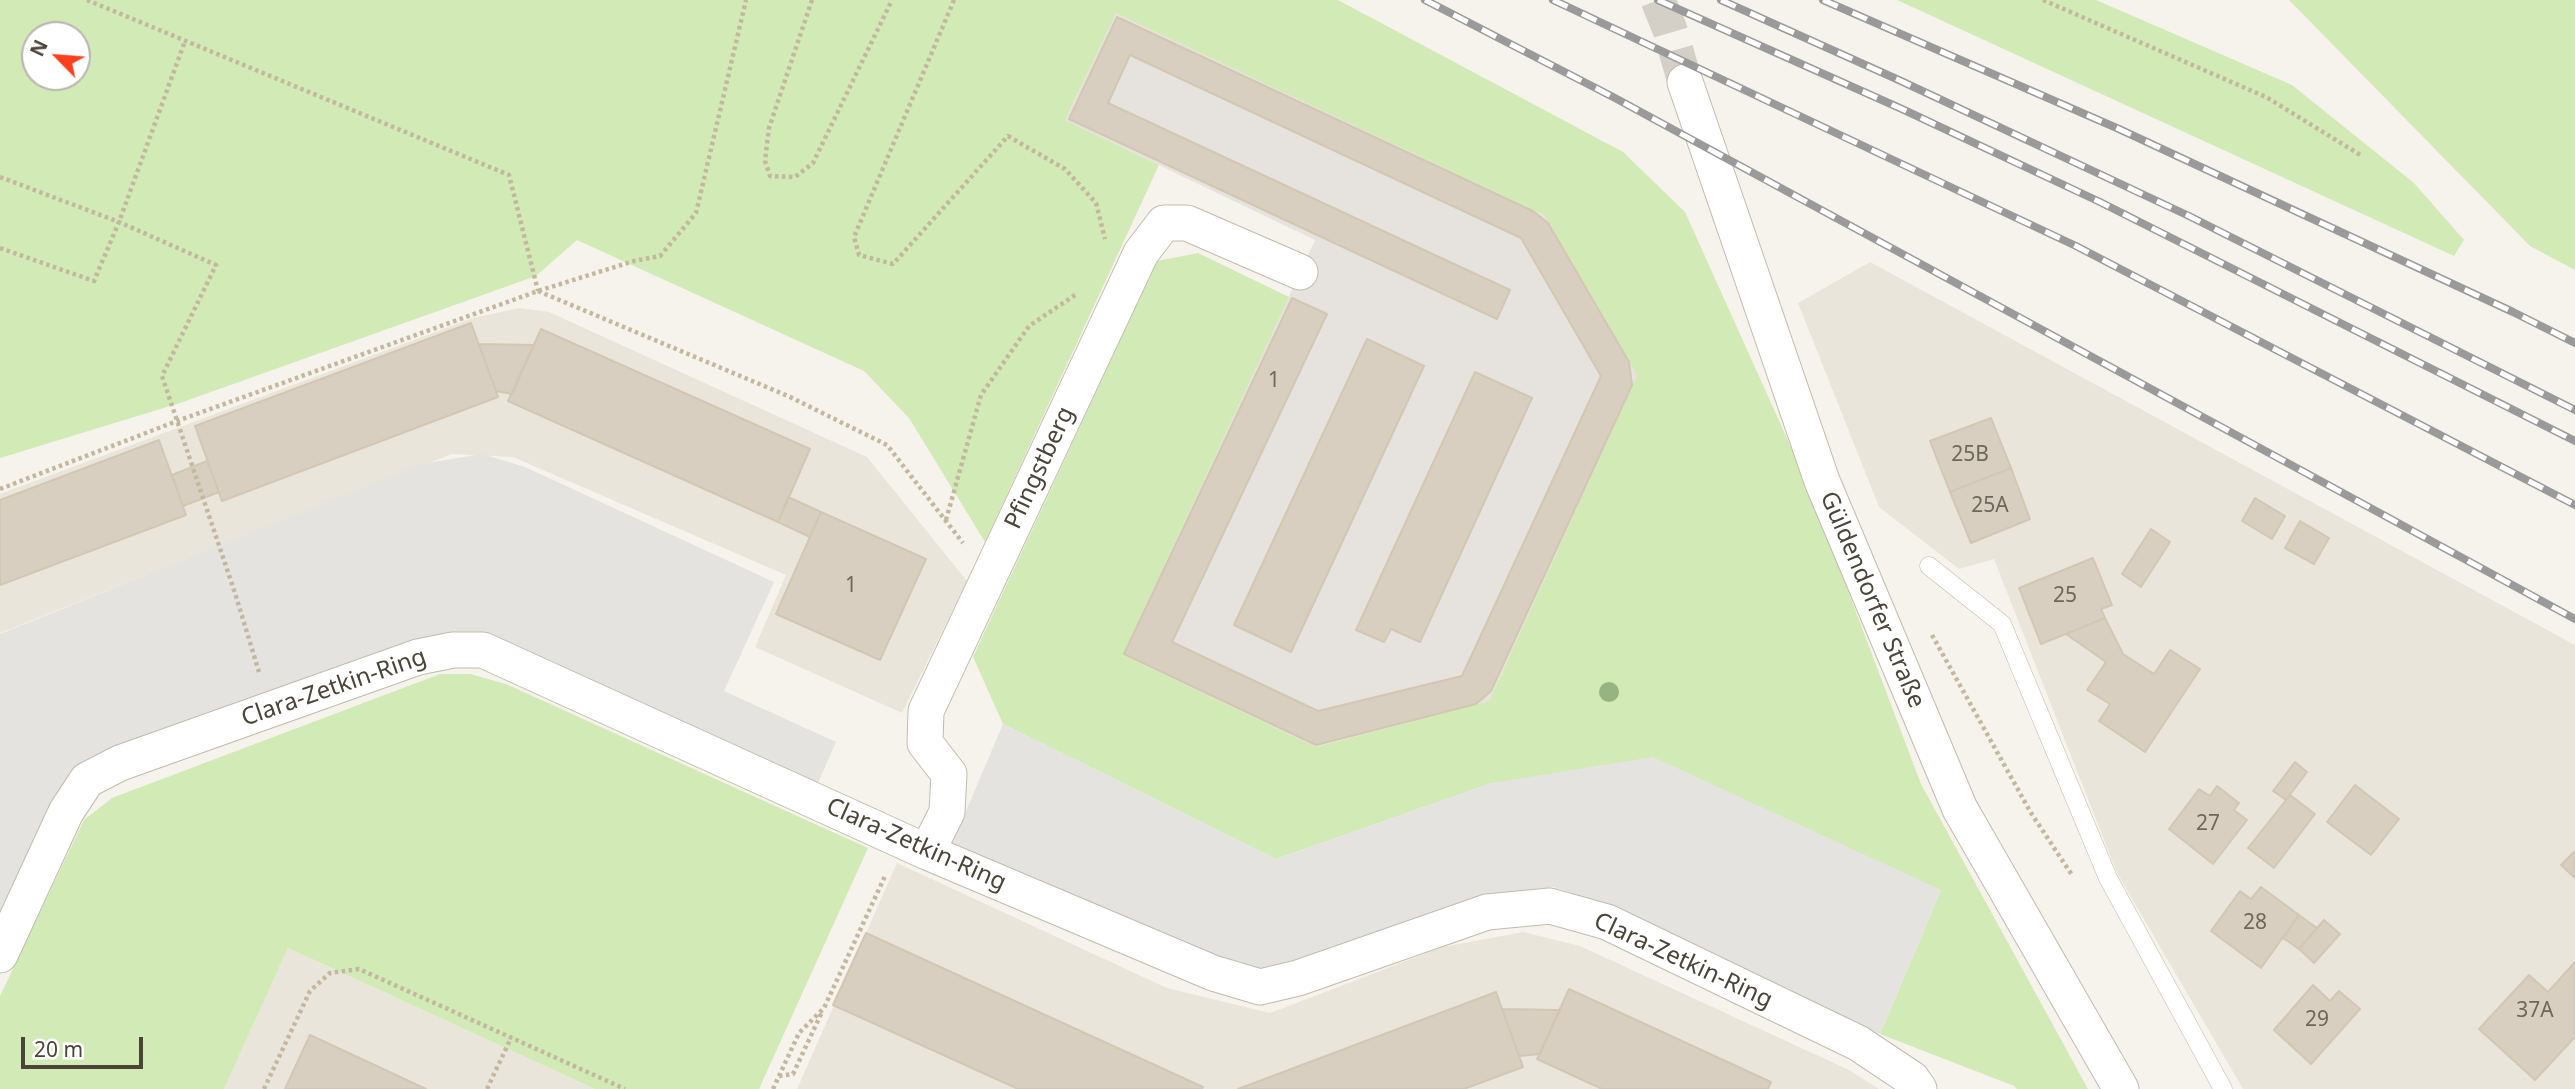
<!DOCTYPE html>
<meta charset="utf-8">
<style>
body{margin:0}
#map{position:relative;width:2575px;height:1089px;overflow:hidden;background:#f6f3ec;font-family:"Noto Sans",sans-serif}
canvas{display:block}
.north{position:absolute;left:21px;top:21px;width:70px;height:70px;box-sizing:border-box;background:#fff;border:2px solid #b7b4b0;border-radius:50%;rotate:295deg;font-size:19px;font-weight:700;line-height:28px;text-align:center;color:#4b4439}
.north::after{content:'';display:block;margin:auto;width:24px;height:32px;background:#fc3f1d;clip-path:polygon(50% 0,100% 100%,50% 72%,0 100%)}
.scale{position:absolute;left:21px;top:1037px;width:122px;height:32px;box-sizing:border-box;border:4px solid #4b4439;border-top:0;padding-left:9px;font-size:21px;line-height:24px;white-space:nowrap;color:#4b4439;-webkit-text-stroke:5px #fff;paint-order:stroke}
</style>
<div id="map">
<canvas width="2575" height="1089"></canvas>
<div class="north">N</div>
<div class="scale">20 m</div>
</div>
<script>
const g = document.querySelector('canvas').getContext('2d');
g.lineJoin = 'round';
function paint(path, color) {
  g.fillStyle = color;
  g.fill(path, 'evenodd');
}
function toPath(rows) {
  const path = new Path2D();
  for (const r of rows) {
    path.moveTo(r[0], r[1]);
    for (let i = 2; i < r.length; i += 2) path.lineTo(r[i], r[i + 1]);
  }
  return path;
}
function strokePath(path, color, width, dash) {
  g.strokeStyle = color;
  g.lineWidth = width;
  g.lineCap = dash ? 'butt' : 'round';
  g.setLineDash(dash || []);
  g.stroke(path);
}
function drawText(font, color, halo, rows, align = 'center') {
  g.font = font + ' "Noto Sans",sans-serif';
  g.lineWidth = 6;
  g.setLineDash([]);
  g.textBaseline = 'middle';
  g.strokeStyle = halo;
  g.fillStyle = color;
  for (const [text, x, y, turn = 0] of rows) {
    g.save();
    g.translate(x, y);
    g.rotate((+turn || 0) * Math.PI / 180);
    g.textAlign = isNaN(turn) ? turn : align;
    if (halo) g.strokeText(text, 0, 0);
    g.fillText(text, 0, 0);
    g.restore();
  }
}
const residential = toPath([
 [1870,262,2575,645,2575,1089,2243,1089,2117,873,1994,559,1959,569,1879,507,1798,303],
 [519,308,549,312,867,457,967,581,902,713,755,647,786,575,513,457,452,454,0,633,0,494,473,318],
 [897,863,1167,988,1270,1013,1443,947,1523,932,1580,946,1849,1070,1879,1089,797,1089],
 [288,948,595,1089,224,1089]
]);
const industrial = toPath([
 [1116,12,1544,215,1637,375,1489,701,1316,747,1123,655,1315,240,1065,120]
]);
const green = toPath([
 [0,0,1338,0,1623,152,1685,212,1808,485,1921,784,2088,1089,2017,1089,2014,1086,1880,1034,1941,890,1492,783,1276,859,1003,724,973,657,1157,261,1198,253,1289,297,1123,655,1316,747,1489,701,1637,375,1544,215,1116,13,1065,120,1159,165,985,542,909,418,864,371,577,240,536,276,180,403,0,458],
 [35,35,77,35,77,77,35,77],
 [1897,0,2096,0,2292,85,2414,183,2464,240,2454,256],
 [2289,0,2575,0,2575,270,2530,246],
 [440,674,470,674,506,684,868,848,759,1089,595,1089,288,948,224,1089,0,1089,0,996,84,820,112,798]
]);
const parking = toPath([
 [482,454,525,467,774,582,724,691,836,742,817,785,494,639,72,772,53,800,0,910,0,634,421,464],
 [1003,724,1276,859,1492,783,1653,757,1941,890,1880,1034,1595,901,1554,887,1483,895,1270,971,1218,965,952,844]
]);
const building = toPath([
 [1117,17,1533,211,1548,223,1629,362,1632,385,1491,691,1476,704,1316,745,1124,654,1292,298,1327,314,1172,642,1318,711,1462,676,1601,376,1521,238,1130,55,1108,103,1510,290,1497,319,1069,119,1117,17],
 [471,323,498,397,222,501,195,426,471,323],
 [541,329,810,449,778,522,508,401,541,329],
 [1367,339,1424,366,1291,652,1234,625,1367,339],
 [479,344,534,345,512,394,496,391,479,344],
 [1475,372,1532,398,1420,642,1391,629,1384,642,1356,630,1475,372],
 [1991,418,2011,468,1950,492,1930,441,1991,418],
 [159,440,186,515,0,585,0,500,159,440],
 [207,461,219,492,183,506,172,475,207,461],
 [2011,468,2030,519,1971,543,1950,492,2011,468],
 [788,497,821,512,810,537,778,522,788,497],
 [2255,498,2285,516,2272,539,2242,521,2255,498],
 [821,512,926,559,880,660,776,614,821,512],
 [2300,521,2329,538,2314,564,2285,548,2300,521],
 [2151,529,2170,542,2141,587,2122,574,2151,529],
 [2093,558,2112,605,2101,609,2105,618,2041,644,2019,588,2093,558],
 [2105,618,2123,654,2154,674,2170,650,2200,669,2145,752,2099,721,2110,704,2087,690,2106,662,2066,634,2105,618],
 [2295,762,2307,772,2286,800,2273,791,2295,762],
 [2355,785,2399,819,2371,855,2327,822,2355,785],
 [2217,786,2239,803,2234,810,2247,820,2213,864,2169,829,2199,789,2210,796,2217,786],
 [2290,795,2315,814,2274,868,2248,848,2290,795],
 [2575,851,2575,878,2561,865,2575,851],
 [2261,887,2299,915,2261,968,2211,931,2240,891,2251,899,2261,887],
 [2299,915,2317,928,2299,949,2283,938,2299,915],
 [2324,920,2340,934,2314,963,2299,949,2324,920],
 [866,933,890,944,1203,1087,1202,1089,1018,1089,833,1005,866,933],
 [2575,962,2575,1037,2535,1080,2479,1029,2529,975,2548,992,2575,962],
 [2313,985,2330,1001,2339,991,2360,1009,2311,1064,2274,1030,2313,985],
 [1569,989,1771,1082,1768,1089,1602,1089,1537,1059,1569,989],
 [1496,992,1523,1067,1464,1089,1238,1089,1496,992],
 [1502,1009,1560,1010,1540,1054,1519,1056,1502,1009],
 [310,1035,426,1089,285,1089,310,1035]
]);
const streetTunnel = toPath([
 [1658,0,1670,30,1685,82]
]);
const path = toPath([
 [87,0,509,175,538,291],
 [812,0,769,128,765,161,770,176,795,177,813,163,892,0],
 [954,0,854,237,859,255,893,264,1008,136,1065,169,1096,203,1105,239],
 [2043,0,2266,97,2362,156],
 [0,177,119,222,216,265,162,376,235,593,259,672],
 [0,248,94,281,119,222,185,41],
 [538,291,788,396,887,445,963,543],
 [0,489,177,421,538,291,634,261,660,256,696,213,746,0],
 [946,520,981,395,1029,326,1078,293],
 [1932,635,2031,813,2072,875],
 [779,1076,793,1074,822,1012],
 [264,1089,310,991,330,973,359,969,625,1089],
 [487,1089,511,1038],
 [773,1089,799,1033,824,1008,886,874]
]);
const lane = toPath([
 [1929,566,2002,624,2108,878,2223,1089]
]);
const street = toPath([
 [1685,82,1822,481,1960,809,2121,1089],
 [927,852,947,812,949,774,925,743,926,711,1141,253,1164,223,1187,223,1300,272],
 [0,955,66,812,87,780,120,763,418,657,453,650,483,650,927,852,1213,973,1260,987,1298,978,1487,912,1550,906,1607,922,1858,1043,1912,1079,1919,1089]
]);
const rail = toPath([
 [1425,0,1615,98,2575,619],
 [1553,0,2076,246,2575,505],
 [1658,0,1902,109,2100,202,2575,441],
 [1721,0,1901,81,2189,216,2575,410],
 [1823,0,2119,129,2513,312,2575,343]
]);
const trees = [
 [1609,692]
];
const numberNames = [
 ["1",1274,381],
 ["25B",1970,455],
 ["25A",1990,506],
 ["1",851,586],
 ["25",2065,596],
 ["27",2208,824],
 ["28",2255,923],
 ["37A",2535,1011],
 ["29",2317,1020]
];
const streetNames = [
 ["Pfingstberg",1040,468,-65],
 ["Güldendorfer Straße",1872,600,67],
 ["Clara-Zetkin-Ring",334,688,-19],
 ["Clara-Zetkin-Ring",916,845,24],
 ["Clara-Zetkin-Ring",1683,961,25]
];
paint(residential, '#eae5da');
paint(industrial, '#e6e2dd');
paint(green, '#d2eab5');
paint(parking, '#e5e3e0');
paint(building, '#d8cfc1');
strokePath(building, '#d3c7b4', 2);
strokePath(streetTunnel, '#d4d0c8', 35, [35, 18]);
strokePath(lane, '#c2bbae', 19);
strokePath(street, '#c2bbae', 37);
strokePath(path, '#c4b79f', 4.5, [3.5, 3.5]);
strokePath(lane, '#fff', 18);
strokePath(street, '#fff', 35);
strokePath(rail, '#9a9a9a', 8);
strokePath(rail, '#fff', 5, [16]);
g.fillStyle = '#97b381';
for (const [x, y] of trees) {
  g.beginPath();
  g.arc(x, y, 10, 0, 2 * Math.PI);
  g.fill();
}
drawText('21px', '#6e675b', null, numberNames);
drawText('24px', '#4b4439', '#fff', streetNames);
</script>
